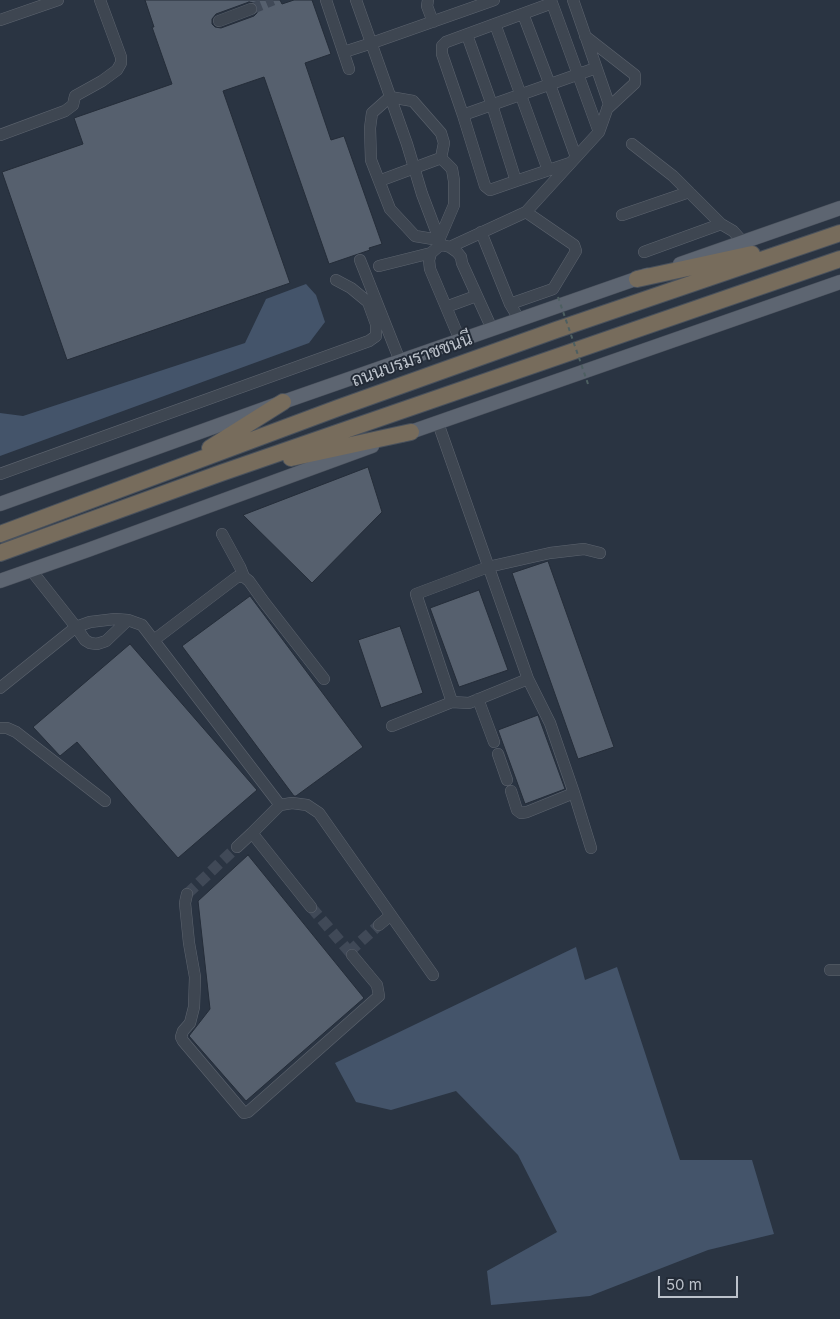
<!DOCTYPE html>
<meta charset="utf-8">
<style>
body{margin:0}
#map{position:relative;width:840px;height:1319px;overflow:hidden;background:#2a3442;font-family:Inter,sans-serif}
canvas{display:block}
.scale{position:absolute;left:658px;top:1276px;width:80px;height:22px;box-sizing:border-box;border:2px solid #bcc2cb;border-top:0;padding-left:6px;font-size:15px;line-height:18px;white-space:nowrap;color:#bcc2cb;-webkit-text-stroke:4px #232b37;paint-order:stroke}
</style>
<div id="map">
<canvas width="840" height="1319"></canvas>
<div class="scale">50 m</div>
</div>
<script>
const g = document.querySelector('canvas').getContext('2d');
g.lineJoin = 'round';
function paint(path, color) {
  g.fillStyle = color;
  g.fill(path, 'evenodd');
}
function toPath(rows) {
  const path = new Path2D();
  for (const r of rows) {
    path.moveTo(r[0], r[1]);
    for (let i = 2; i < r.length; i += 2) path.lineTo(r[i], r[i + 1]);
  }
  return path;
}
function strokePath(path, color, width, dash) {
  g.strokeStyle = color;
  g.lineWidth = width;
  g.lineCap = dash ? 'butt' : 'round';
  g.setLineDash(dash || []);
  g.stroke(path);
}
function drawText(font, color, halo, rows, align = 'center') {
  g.font = font + ' Inter,Sarabun,sans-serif';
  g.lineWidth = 4;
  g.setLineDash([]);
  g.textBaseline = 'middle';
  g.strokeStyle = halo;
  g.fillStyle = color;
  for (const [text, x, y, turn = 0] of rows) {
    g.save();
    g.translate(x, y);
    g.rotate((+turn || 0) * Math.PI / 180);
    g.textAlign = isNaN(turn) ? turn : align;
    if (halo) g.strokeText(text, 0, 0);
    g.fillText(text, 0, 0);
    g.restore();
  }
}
const water = toPath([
 [306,284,316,295,325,322,309,343,0,456,0,413,23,416,245,343,266,299],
 [576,947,585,980,617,967,680,1160,752,1160,774,1234,708,1250,590,1296,491,1305,487,1271,557,1232,518,1155,456,1091,391,1110,356,1102,335,1063]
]);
const building = toPath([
 [145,0,280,0,282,4,294,0,312,0,331,54,305,63,331,140,344,136,382,244,369,248,370,250,329,264,264,77,223,91,290,283,67,360,2,172,83,144,74,118,172,84,152,27,154,27,145,0],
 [249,2,255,3,258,7,257,13,254,16,221,28,215,27,212,24,212,19,216,14,249,2],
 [368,467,382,512,312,583,243,515,368,467],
 [548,561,614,747,578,759,512,573,548,561],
 [479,590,508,670,459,687,430,608,479,590],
 [250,596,363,747,296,796,294,796,182,646,250,596],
 [400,626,423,693,381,708,358,640,400,626],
 [130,644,257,790,178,858,77,742,60,756,33,727,130,644],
 [538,715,565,789,525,804,498,730,538,715],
 [248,855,364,998,246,1101,189,1036,210,1009,198,901,248,855]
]);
const minorTunnel = toPath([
 [251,9,273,0],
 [187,894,237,847],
 [311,907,352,955],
 [349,952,379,925]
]);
const minor = toPath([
 [326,0,349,69],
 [356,0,407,144,422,194,441,244],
 [428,0,427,6,433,22],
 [523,14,550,85,576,157],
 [0,20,58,0],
 [219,21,251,9],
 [495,24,548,170],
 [467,35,492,105,516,181,570,163],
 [585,36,635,75,635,83,607,109],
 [344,52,372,43,494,0],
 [390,97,413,101,441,133,444,143,441,158,452,169,454,181,454,205,439,240,415,236,390,209,371,160,370,128,372,113,390,97],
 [463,115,596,68],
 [0,135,65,111,73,105,75,96,102,81,117,70,121,63,121,57,100,0],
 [632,144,673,176,721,224],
 [379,181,441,158],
 [516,181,490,190,485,186,463,115,442,54,442,46,446,42,552,3,599,132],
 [622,215,689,192],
 [481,232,510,304,519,319],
 [450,247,526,212,599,132,609,104,573,0],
 [644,252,721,224,733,231,742,241],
 [360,260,400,361],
 [379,266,431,253],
 [510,304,553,289,576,251,574,245,526,212],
 [446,307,476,296],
 [460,340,430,269,429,260,431,253,438,247,442,245,450,247,457,252,461,257,462,263,492,329],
 [438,423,528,679,550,723,574,793],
 [0,474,369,341,376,336,376,324,368,302,351,288,336,280],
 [222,534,240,567,244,577],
 [31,570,76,627,90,622,115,619,128,620,142,625,280,805,252,833,311,907],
 [154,640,237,577,244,577,249,581,264,602,324,679],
 [528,679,469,703,452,702,416,594,488,567,550,553,584,549,600,553],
 [0,688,76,627,85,640,90,643,97,644,106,641,128,620],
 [478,699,494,742],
 [392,726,452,702],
 [0,728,7,728,16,732,105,801],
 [498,754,507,780],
 [511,791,517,810,521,813,527,812,574,793,591,848],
 [280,805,292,803,307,805,319,813,433,975],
 [237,847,252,833],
 [187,894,185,903,189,943,195,977,194,1007,190,1023,183,1031,181,1037,183,1041,244,1113,248,1112,379,996,377,985,352,955],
 [379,925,391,915],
 [830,970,840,970]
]);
const major = toPath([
 [680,264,840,208],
 [402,435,840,282],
 [0,504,283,402,647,275],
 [0,581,88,550,372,446]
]);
const highway = toPath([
 [637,279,752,254],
 [210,448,283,402],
 [291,458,411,432],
 [0,534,338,408,556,330,840,233],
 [0,553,221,473,840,259]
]);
const pathBridge = toPath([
 [558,297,588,384]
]);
const streetNames = [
 ["ถนนบรมราชชนนี",412,360,-20]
];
paint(water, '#44546a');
paint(building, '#56606e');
strokePath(building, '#252d39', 1);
strokePath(minorTunnel, '#404957', 11, [11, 5.5]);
strokePath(minor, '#5d646f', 12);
strokePath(major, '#484f5b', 15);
strokePath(highway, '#49515c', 18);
strokePath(minor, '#3e4651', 11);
strokePath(major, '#5d6571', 14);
strokePath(highway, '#776c5c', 16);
strokePath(pathBridge, '#4d5f61', 2, [4, 4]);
drawText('18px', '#bcc2cb', '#232b37', streetNames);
</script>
